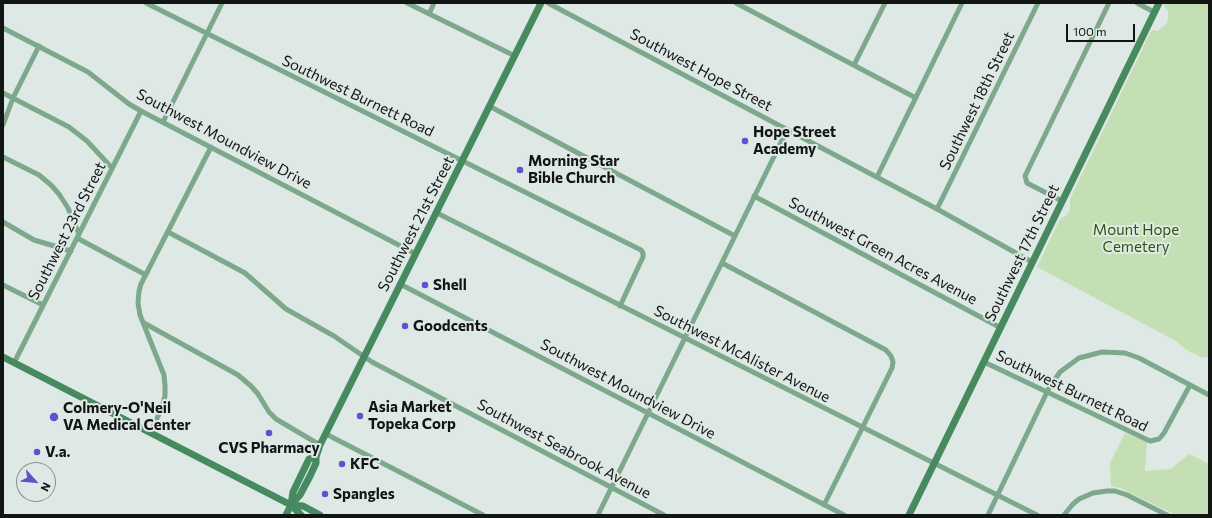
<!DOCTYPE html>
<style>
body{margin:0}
#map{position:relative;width:1212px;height:518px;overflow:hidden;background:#dee8e5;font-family:Commissioner,sans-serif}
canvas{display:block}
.frame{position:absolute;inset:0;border:4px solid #121514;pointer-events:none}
.north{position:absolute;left:16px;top:462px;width:40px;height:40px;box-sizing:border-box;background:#dee8e5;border:1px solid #8c9491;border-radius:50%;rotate:117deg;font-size:11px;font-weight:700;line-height:16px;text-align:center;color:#121514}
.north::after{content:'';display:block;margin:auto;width:14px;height:18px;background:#5b54cd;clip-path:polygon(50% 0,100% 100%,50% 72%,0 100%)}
.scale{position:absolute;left:1066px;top:24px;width:69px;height:18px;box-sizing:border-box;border:2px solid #121514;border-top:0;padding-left:5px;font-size:12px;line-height:14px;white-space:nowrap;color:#121514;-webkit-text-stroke:3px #dee8e5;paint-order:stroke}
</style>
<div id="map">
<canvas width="1212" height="518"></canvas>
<div class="frame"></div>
<div class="north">N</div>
<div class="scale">100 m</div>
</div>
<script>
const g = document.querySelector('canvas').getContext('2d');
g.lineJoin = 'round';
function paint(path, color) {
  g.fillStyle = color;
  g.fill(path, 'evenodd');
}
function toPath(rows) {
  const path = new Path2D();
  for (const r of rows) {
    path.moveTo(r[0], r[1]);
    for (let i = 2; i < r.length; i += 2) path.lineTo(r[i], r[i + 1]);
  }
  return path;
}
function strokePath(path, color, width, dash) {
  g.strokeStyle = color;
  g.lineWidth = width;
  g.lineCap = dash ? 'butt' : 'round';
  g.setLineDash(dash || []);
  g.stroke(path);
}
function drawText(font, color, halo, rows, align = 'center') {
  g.font = font + ' Commissioner,sans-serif';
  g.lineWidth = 4;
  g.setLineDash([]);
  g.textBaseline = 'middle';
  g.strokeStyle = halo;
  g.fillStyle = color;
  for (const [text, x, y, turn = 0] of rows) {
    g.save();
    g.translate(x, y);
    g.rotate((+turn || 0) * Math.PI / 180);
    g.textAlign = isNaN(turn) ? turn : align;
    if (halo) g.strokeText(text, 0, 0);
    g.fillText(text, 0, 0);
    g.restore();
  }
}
const green = toPath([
 [1165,3,1209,3,1209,359,1204,356,1203,358,1185,349,1176,341,1037,267,1060,219,1067,215,1070,209,1070,199,1150,33,1152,30,1158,31,1166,24,1168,19,1168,11,1164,6],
 [1125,433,1147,442,1145,471,1171,469,1189,454,1209,464,1209,515,1176,515,1120,488,1111,486,1110,463]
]);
const minor = toPath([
 [146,3,641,250,643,253,643,257,620,306],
 [407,3,515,56],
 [548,3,937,209,1032,262],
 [736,3,916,98],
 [1137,3,1154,12],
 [429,14,434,3],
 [3,28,88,72,129,104,141,111,416,254],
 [854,65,885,3],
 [3,93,69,127,87,141,112,168],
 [489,106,735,236],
 [163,122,222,3],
 [3,125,13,98,39,46],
 [3,157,39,175,51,185,59,194,68,208,79,234],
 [877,177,962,3],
 [754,196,1001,328],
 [1062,201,1027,183,1025,176,1109,3],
 [937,209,1038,3],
 [437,213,1037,515],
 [3,222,34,240,71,251],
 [168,232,245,273,286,309,334,336,372,362,664,515],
 [77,238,146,275],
 [722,263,886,350,891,356,893,362,892,368,824,505],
 [400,284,844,515],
 [3,285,43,305],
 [144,323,238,375,251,386,258,394,269,412,276,419,320,445],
 [984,362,1150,441,1159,439,1164,433,1190,385],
 [14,363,141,111],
 [150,433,161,410,165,396,165,386,164,375,140,315,138,303,139,291,141,284,211,147],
 [326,434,483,515],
 [598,515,787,130],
 [988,515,1049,388,1060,372,1079,358,1102,352,1125,353,1139,358,1209,395],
 [1064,515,1073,504,1079,499,1093,493,1107,491,1115,491,1127,495,1167,515]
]);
const secondary = toPath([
 [3,357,291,505,303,506,320,515],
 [291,505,300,495,310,476,316,463,316,457,320,445,541,3],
 [291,505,301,515],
 [286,515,291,505,293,492,309,459,316,457],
 [909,515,1159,3]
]);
const markers = [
 [745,141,4,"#5b54cd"],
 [520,170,4,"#5b54cd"],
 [425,285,4,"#5b54cd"],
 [405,326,4,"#5b54cd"],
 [360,416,4,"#5b54cd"],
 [54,417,5,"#5b54cd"],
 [269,433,4,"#5b54cd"],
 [37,452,4,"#5b54cd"],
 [342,464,4,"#5b54cd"],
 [325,494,4,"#5b54cd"]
];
const streetNames = [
 ["Southwest Hope Street",701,70,28],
 ["Southwest Burnett Road",358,96,26],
 ["Southwest 18th Street",977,101,-64],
 ["Southwest Moundview Drive",224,139,28],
 ["Southwest 21st Street",416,224,-63],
 ["Southwest 23rd Street",67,231,-63],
 ["Southwest Green Acres Avenue",883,251,28],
 ["Southwest 17th Street",1022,253,-64],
 ["Southwest McAlister Avenue",742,354,27],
 ["Southwest Moundview Drive",628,389,28],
 ["Southwest Burnett Road",1072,391,26],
 ["Southwest Seabrook Avenue",564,449,28]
];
const poiNames = [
 ["Hope Street",753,132],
 ["Academy",753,149],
 ["Morning Star",528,161],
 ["Bible Church",528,178],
 ["Shell",433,285],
 ["Goodcents",413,326],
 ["Asia Market",368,407],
 ["Topeka Corp",368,424],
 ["Colmery-O'Neil",63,408],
 ["VA Medical Center",63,425],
 ["CVS Pharmacy",269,448,"center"],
 ["V.a.",45,452],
 ["KFC",350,464],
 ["Spangles",333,494]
];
const parkNames = [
 ["Mount Hope",1136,230],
 ["Cemetery",1136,247]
];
paint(green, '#c5dfb4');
strokePath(minor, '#7ea88c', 5);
strokePath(secondary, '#488a60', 7);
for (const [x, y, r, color] of markers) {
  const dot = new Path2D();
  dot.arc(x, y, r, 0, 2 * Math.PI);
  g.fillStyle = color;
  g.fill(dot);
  strokePath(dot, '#dee8e5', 1.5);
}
drawText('15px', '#121514', '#dee8e5', streetNames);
drawText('bold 15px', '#121514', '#dee8e5', poiNames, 'left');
drawText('15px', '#30550b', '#dee8e5', parkNames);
</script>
